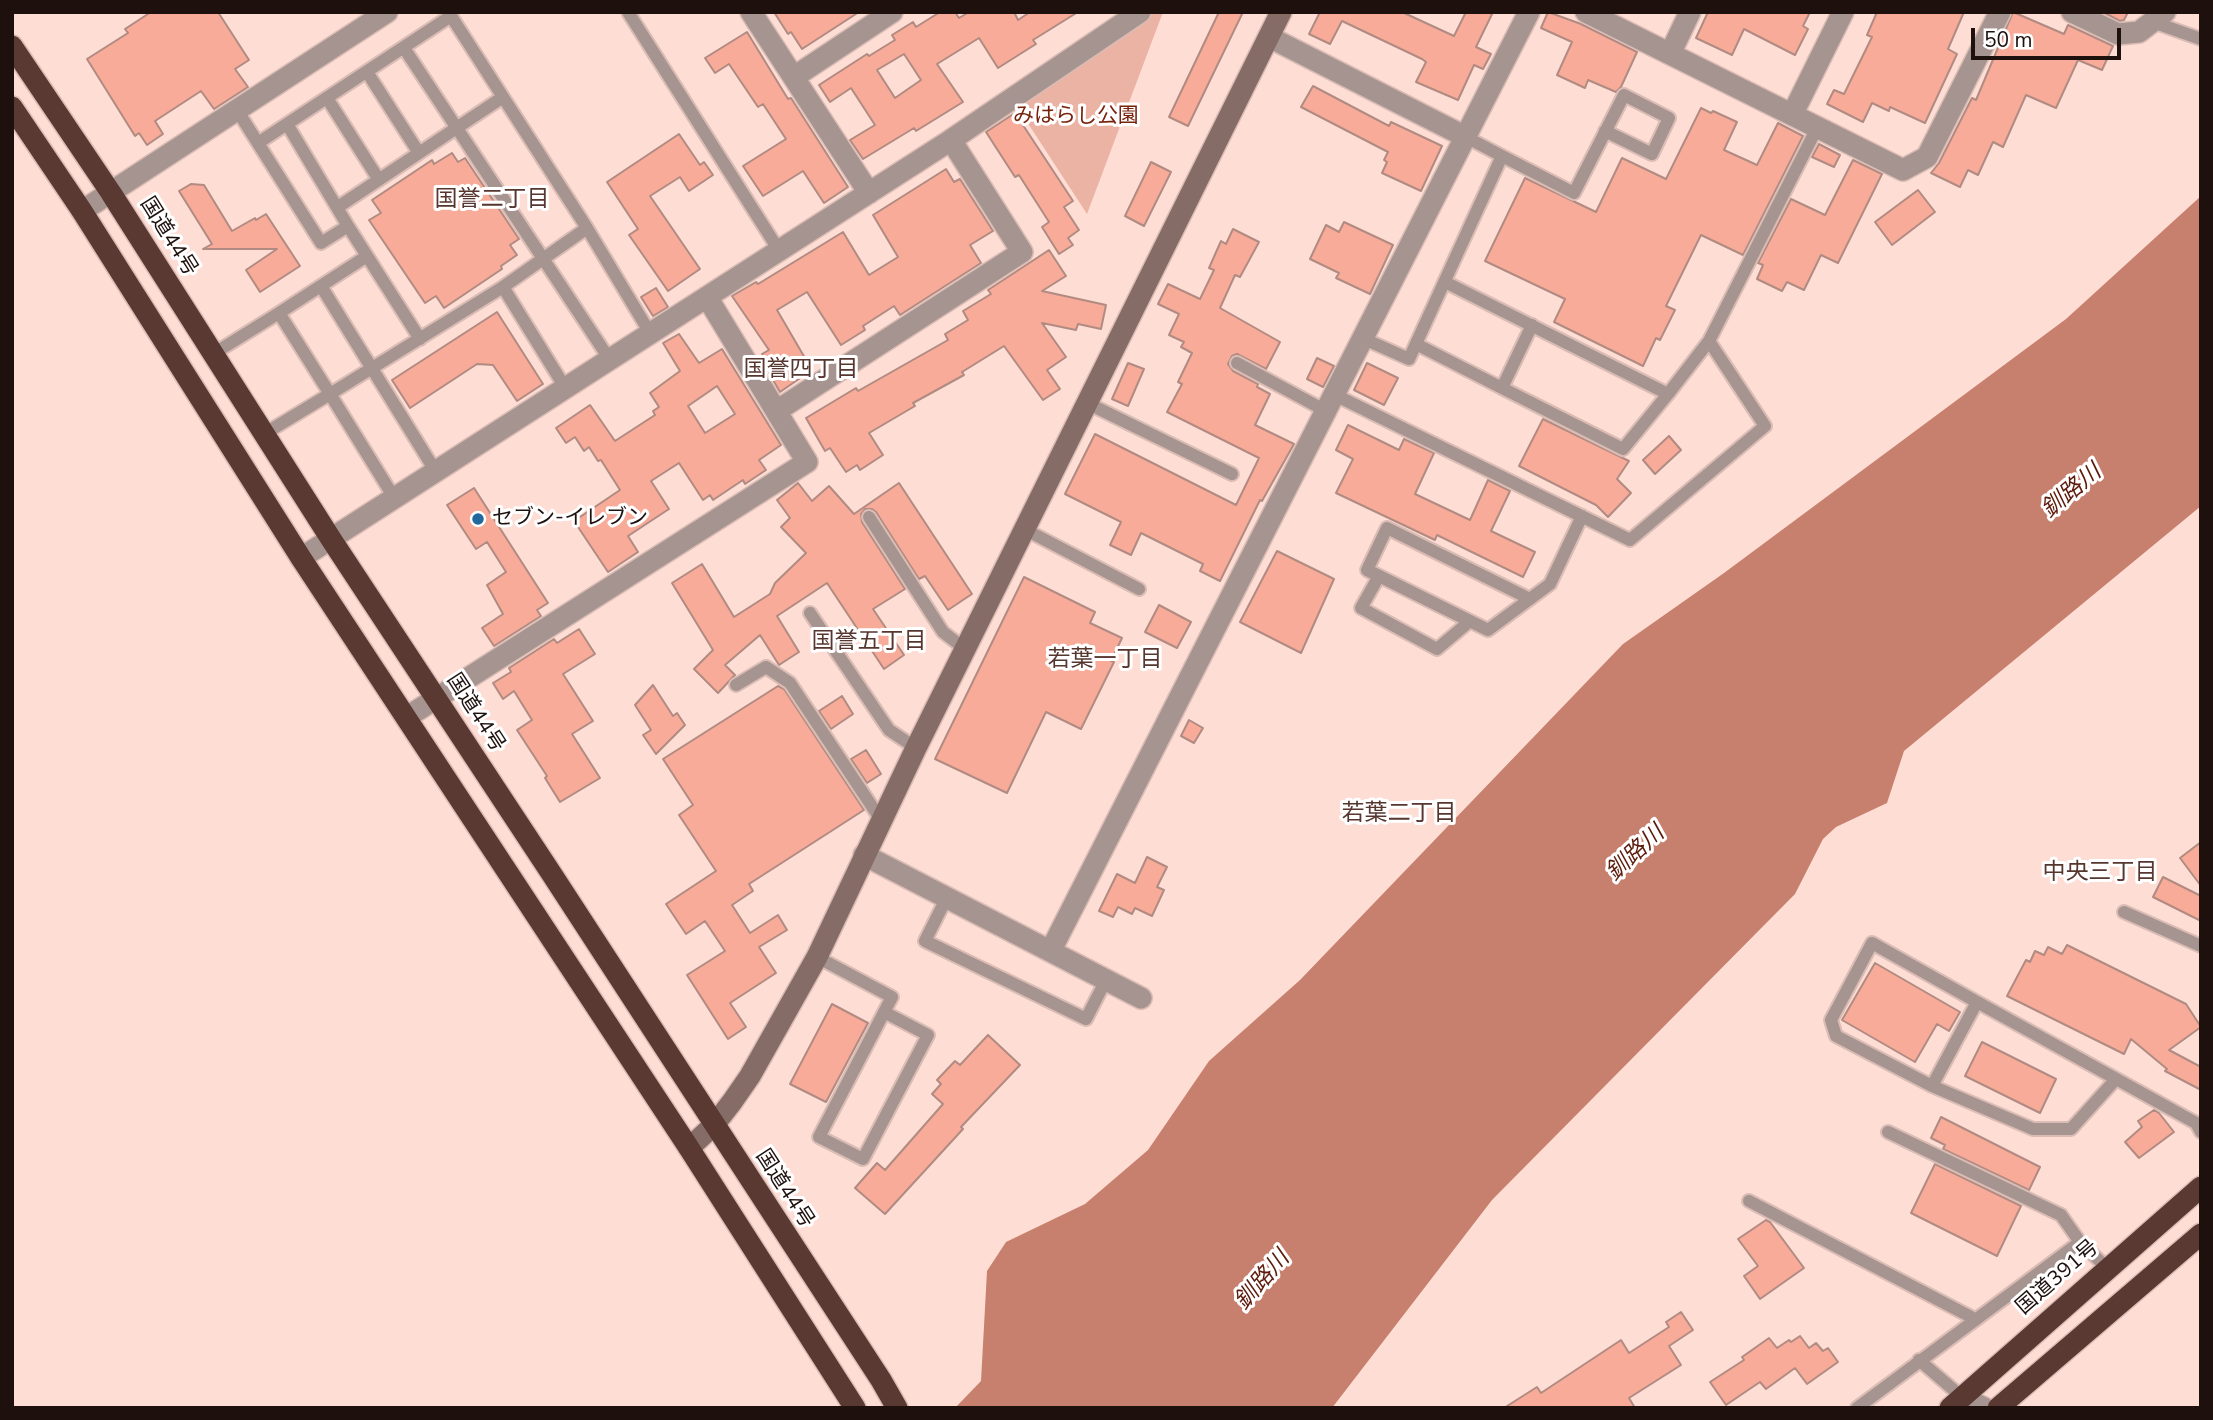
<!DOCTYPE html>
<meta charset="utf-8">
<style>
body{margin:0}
#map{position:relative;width:2213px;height:1420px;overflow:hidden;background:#feddd5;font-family:"Nunito Sans",sans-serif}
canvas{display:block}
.frame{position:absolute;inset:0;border:14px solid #1e110d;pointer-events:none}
.scale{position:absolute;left:1971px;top:28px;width:150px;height:32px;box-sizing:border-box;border:4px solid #1e110d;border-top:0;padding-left:9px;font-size:21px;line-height:24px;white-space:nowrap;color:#1e110d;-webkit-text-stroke:5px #fff;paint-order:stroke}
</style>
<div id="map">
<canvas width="2213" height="1420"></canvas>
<div class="frame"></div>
<div class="scale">50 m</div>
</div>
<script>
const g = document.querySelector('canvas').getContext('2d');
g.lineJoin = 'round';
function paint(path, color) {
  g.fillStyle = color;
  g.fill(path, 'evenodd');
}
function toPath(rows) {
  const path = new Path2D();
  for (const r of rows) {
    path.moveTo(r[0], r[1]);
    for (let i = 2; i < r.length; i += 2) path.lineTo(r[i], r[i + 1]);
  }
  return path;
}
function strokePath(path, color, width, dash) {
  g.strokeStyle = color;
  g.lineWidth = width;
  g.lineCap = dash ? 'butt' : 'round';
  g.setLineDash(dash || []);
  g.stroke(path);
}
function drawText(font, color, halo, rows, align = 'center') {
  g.font = font + ' "Nunito Sans","Noto Sans JP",sans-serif';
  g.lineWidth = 6;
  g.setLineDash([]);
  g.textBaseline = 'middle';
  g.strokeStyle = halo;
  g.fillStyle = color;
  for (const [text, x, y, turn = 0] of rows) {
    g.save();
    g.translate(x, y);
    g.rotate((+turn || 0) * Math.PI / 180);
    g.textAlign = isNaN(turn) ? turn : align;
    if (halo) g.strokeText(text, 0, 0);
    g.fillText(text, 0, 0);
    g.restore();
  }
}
const green = toPath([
 [1155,12,1163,12,1087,214,1016,105]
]);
const water = toPath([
 [2201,196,2201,506,1904,751,1887,803,1836,827,1823,839,1795,894,1492,1200,1332,1408,955,1408,981,1381,987,1271,1006,1242,1085,1204,1148,1150,1209,1061,1300,980,1623,644,1724,573,2066,319]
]);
const building = toPath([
 [151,12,218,12,249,60,235,69,248,87,214,109,201,91,155,121,163,134,147,145,139,133,135,136,87,59,128,33,125,29,151,12],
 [774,12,859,12,802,49,791,32,788,34,774,12],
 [940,12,955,12,959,18,969,12,1014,12,1018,20,1030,12,1078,12,1033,40,1036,44,998,68,979,38,937,64,963,102,916,131,914,128,863,159,850,140,875,125,851,88,830,102,819,85,867,54,869,56,895,40,892,35,913,22,916,27,940,12],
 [904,54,921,80,895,98,877,70,904,54],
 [1219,12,1243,12,1188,126,1169,117,1219,12],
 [1320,12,1402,12,1454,36,1466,12,1493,12,1476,47,1491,54,1483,69,1474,65,1458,100,1416,82,1426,62,1422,59,1342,21,1330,44,1309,34,1320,12],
 [1548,12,1581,24,1637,52,1621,87,1616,92,1588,80,1585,88,1557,75,1572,42,1541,28,1548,12],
 [1708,12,1810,12,1803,26,1808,29,1795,55,1744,29,1732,55,1696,38,1708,12],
 [1877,12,1964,12,1948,49,1957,54,1925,123,1890,107,1889,111,1872,103,1863,122,1827,104,1834,90,1844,94,1872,37,1867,35,1877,12],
 [2013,12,2064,34,2068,25,2113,46,2102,70,2078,60,2056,108,2026,95,2003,147,1993,142,1978,175,1968,170,1960,187,1931,173,1939,163,1972,98,1976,100,2013,12],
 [2103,12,2128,12,2124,20,2120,21,2103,12],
 [747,32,788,99,791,98,848,187,824,203,803,171,763,196,743,166,786,139,763,104,758,107,729,64,715,73,705,58,747,32],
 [1313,86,1389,126,1391,122,1442,146,1421,191,1382,173,1387,162,1384,160,1388,152,1301,107,1313,86],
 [1701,108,1711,113,1713,111,1737,122,1724,150,1757,165,1778,123,1803,136,1743,255,1701,235,1666,306,1675,310,1660,340,1656,338,1643,366,1554,322,1565,299,1485,261,1525,178,1596,212,1622,158,1666,179,1701,108],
 [1015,113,1073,201,1064,207,1079,230,1068,238,1073,245,1059,254,1042,227,1049,222,1019,175,1015,177,986,132,1015,113],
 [679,134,700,165,704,162,713,175,689,191,680,177,650,196,700,269,668,291,629,235,638,229,607,182,679,134],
 [1819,144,1840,155,1834,167,1812,157,1819,144],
 [452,153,458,162,465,158,519,239,510,245,517,255,501,266,502,269,444,308,436,296,425,303,369,220,381,213,372,200,432,160,434,164,452,153],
 [1853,160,1882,174,1838,263,1821,255,1804,290,1787,282,1782,291,1757,279,1763,265,1758,263,1791,199,1825,215,1853,160],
 [1151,162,1171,172,1144,226,1125,216,1151,162],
 [946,169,954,182,960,179,993,231,970,245,981,263,900,315,894,306,863,326,865,330,841,345,807,292,777,310,812,370,780,392,769,373,772,371,762,354,769,350,732,296,756,282,758,284,843,232,869,275,898,257,873,215,946,169],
 [191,184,204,185,232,231,255,218,256,220,266,214,300,266,260,292,246,270,277,249,203,249,212,244,179,191,191,184],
 [1918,190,1935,212,1892,245,1875,222,1918,190],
 [1344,222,1393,245,1370,294,1336,278,1339,273,1310,259,1326,225,1339,232,1344,222],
 [1233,229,1259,242,1240,277,1235,275,1220,308,1280,342,1266,369,1237,354,1232,356,1228,364,1233,371,1258,384,1257,387,1270,394,1255,425,1294,444,1262,501,1260,500,1220,581,1200,571,1203,564,1141,533,1131,555,1110,545,1121,522,1065,494,1095,434,1236,505,1259,458,1167,412,1182,384,1178,382,1192,353,1181,347,1184,342,1169,335,1179,314,1158,304,1168,284,1200,299,1214,270,1209,268,1221,241,1226,244,1233,229],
 [1049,250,1066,276,1042,291,1106,305,1101,329,1078,324,1076,330,1042,323,1066,357,1047,370,1060,389,1043,400,1004,346,962,372,964,375,913,403,915,406,869,433,883,455,860,470,857,465,846,472,830,448,825,451,806,418,856,388,858,391,948,340,945,334,968,320,963,311,991,294,988,290,1049,250],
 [656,288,668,307,653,316,641,297,656,288],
 [497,312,543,384,517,401,493,365,477,364,410,408,392,380,497,312],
 [679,334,699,363,722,349,781,445,759,460,766,470,745,484,743,480,713,500,710,495,703,500,679,463,651,481,669,509,628,536,638,552,608,572,574,521,620,490,601,460,598,461,589,447,584,451,575,437,566,443,556,428,590,405,615,441,655,415,653,411,659,407,650,393,680,371,663,343,679,334],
 [717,386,735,414,705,433,688,406,717,386],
 [1317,358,1334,366,1323,387,1307,379,1317,358],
 [1128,363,1144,369,1128,406,1112,399,1128,363],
 [1367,363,1398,378,1384,405,1354,390,1367,363],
 [1543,419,1629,461,1617,479,1631,493,1608,517,1596,505,1519,466,1543,419],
 [1348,425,1399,450,1404,439,1434,453,1415,494,1470,520,1488,480,1510,491,1491,531,1535,552,1523,577,1437,535,1435,540,1336,493,1353,459,1336,450,1348,425],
 [1669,436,1681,450,1655,474,1643,460,1669,436],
 [798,483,812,501,829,486,854,514,899,483,972,594,948,610,925,576,919,579,876,512,872,509,865,509,861,514,862,522,905,589,873,609,904,655,884,669,827,583,777,616,799,652,779,665,760,635,725,665,735,675,718,693,694,669,713,650,672,583,702,564,734,617,770,594,775,583,806,553,781,527,790,518,777,500,798,483],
 [474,488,548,603,537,610,541,616,494,646,482,628,503,614,487,585,506,572,487,542,476,549,447,505,474,488],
 [1277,551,1334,579,1301,653,1240,622,1277,551],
 [1024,577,1095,612,1090,623,1122,638,1111,661,1114,662,1081,729,1046,712,1007,793,935,759,1024,577],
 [1159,605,1191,622,1177,648,1145,632,1159,605],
 [579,629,595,654,563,674,593,721,572,734,600,778,560,802,545,778,547,776,517,730,532,720,514,691,503,699,493,683,511,672,509,668,554,639,557,643,579,629],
 [653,685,673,716,677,713,685,725,656,754,643,735,651,730,635,705,653,685],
 [778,686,784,689,864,810,749,884,753,891,732,905,750,933,778,915,787,930,759,947,776,973,730,1003,746,1027,728,1039,687,975,725,951,705,921,686,934,666,904,716,871,679,815,693,805,663,759,778,686],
 [842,696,853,714,831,729,819,711,842,696],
 [1189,720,1203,728,1194,743,1181,736,1189,720],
 [866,750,881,774,867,783,851,759,866,750],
 [2201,842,2201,886,2180,858,2201,842],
 [1147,857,1167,867,1157,887,1164,890,1152,916,1135,908,1132,914,1118,907,1113,917,1099,911,1117,874,1135,883,1147,857],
 [2163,877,2201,896,2201,921,2153,897,2163,877],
 [2067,945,2186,1004,2201,1027,2169,1050,2201,1067,2201,1090,2165,1071,2167,1069,2131,1039,2124,1054,2007,996,2026,960,2030,962,2035,951,2044,955,2048,947,2062,954,2067,945],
 [1875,963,1960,1012,1949,1031,1937,1024,1915,1062,1842,1020,1875,963],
 [832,1004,868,1023,826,1102,790,1084,832,1004],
 [988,1035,1020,1065,961,1127,963,1129,885,1214,855,1188,877,1163,885,1170,943,1104,932,1094,941,1084,937,1080,955,1061,960,1065,988,1035],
 [1982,1042,2056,1079,2040,1113,1965,1076,1982,1042],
 [2154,1110,2159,1113,2174,1132,2139,1158,2125,1142,2142,1127,2138,1121,2154,1110],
 [1941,1117,2040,1167,2029,1190,1943,1149,1945,1145,1931,1138,1941,1117],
 [1935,1164,2021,1206,1997,1256,1911,1213,1935,1164],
 [1766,1220,1770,1222,1804,1268,1760,1299,1744,1276,1758,1266,1738,1239,1766,1220],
 [1681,1312,1693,1330,1669,1346,1681,1365,1629,1398,1635,1408,1504,1408,1537,1387,1541,1393,1621,1340,1629,1353,1669,1327,1666,1322,1681,1312],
 [1800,1336,1809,1348,1816,1343,1823,1351,1828,1348,1838,1362,1807,1384,1795,1368,1766,1389,1760,1382,1726,1405,1710,1382,1744,1360,1742,1357,1769,1338,1777,1348,1789,1340,1791,1342,1800,1336]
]);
const lane = toPath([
 [628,12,780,252],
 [2153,22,2201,39],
 [404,48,610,360],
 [367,72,419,153],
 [327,98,379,180],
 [237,110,321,243,348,226,420,339],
 [287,124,348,226],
 [258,143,451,16,587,228,650,333],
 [1502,156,1574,193,1624,95,1669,118,1652,154,1605,131],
 [338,207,503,97],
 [1445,282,1668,394,1709,341,1818,126],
 [321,286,436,472],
 [503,287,587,228],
 [279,313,367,256],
 [1532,325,1502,388,1623,449,1668,394],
 [1362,338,1409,359,1502,156,1464,136],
 [1416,344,1502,388],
 [213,354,279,313,330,394,264,434],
 [1237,363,1326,411],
 [1335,395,1630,540,1765,426,1709,341],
 [1087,403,1232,474],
 [395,499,330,394,503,287,566,389],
 [869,517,943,632,965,649],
 [1024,529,1139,589],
 [1379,576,1361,608,1437,649,1470,621],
 [1530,599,1387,528,1367,570,1488,630,1550,584,1582,516],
 [810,613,889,730,916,748],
 [736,685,766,667,790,683,881,820],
 [947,897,925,941,1086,1019,1106,980],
 [2124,912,2201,946],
 [817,957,892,997,819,1137,863,1159,928,1035,884,1012],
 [2116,1079,2071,1129,2033,1129,1932,1086,1836,1036,1831,1020,1872,943,1977,1002,2196,1123,2201,1132],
 [1932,1086,1977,1002],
 [1888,1132,2061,1215,2080,1242],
 [1749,1201,1975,1319],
 [1919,1360,1962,1397],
 [1857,1408,2080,1242,2107,1268]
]);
const street = toPath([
 [751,12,869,193],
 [1586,12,1903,170,1927,157,2000,12],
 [2072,12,2118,34,2139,32,2165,12],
 [1269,37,1464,136],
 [1670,54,1690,12],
 [794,77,892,12],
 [1793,113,1843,12],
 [82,211,387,12],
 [778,410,1022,252,951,140],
 [301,558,951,140,1140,12],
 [407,717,807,462,707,297],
 [864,855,1141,998],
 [1051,950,1529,12],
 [1962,1397,1984,1408]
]);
const secondary = toPath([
 [689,1148,714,1125,732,1102,750,1076,817,957,916,748,1281,12]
]);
const highway = toPath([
 [12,46,111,193,331,539,553,876,881,1380,897,1408],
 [12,107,82,211,301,558,689,1148,855,1408],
 [1950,1408,2201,1187],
 [1998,1408,2201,1234]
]);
const markers = [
 [478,519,7,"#21689c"]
];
const parkNames = [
 ["みはらし公園",1076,117]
];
const streetNames = [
 ["国道44号",168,237,58],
 ["国道44号",475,713,57],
 ["国道44号",784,1189,57],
 ["国道391号",2058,1278,-41]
];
const poiNames = [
 ["セブン-イレブン",492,519]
];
const neighbourhoodNames = [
 ["国誉二丁目",492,200],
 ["国誉四丁目",801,370],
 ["国誉五丁目",869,642],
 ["若葉一丁目",1105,660],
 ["若葉二丁目",1399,814],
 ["中央三丁目",2100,873]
];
const waterNames = [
 ["釧路川",2072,492,-40],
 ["釧路川",1636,854,-43],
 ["釧路川",1263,1281,-49]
];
paint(green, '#ebb3a4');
paint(water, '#c8806e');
paint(building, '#f7ab98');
strokePath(building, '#b18b82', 2);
strokePath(lane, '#dabcb5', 16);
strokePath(street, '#dabcb5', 24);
strokePath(secondary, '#dabcb5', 24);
strokePath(highway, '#dabcb5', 24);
strokePath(lane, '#a5948f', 12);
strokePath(street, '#a5948f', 21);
strokePath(secondary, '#856c66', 21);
strokePath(highway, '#593931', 21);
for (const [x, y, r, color] of markers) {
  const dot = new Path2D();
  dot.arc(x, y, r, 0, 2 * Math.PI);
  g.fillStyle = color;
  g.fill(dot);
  strokePath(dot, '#fff', 2.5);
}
drawText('21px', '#78220c', '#fff', parkNames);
drawText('21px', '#1e110d', '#fff', streetNames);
drawText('21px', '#1e110d', '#fff', poiNames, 'left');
drawText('23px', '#56362e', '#fff', neighbourhoodNames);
drawText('italic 23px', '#5c1b0b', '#fff', waterNames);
</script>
